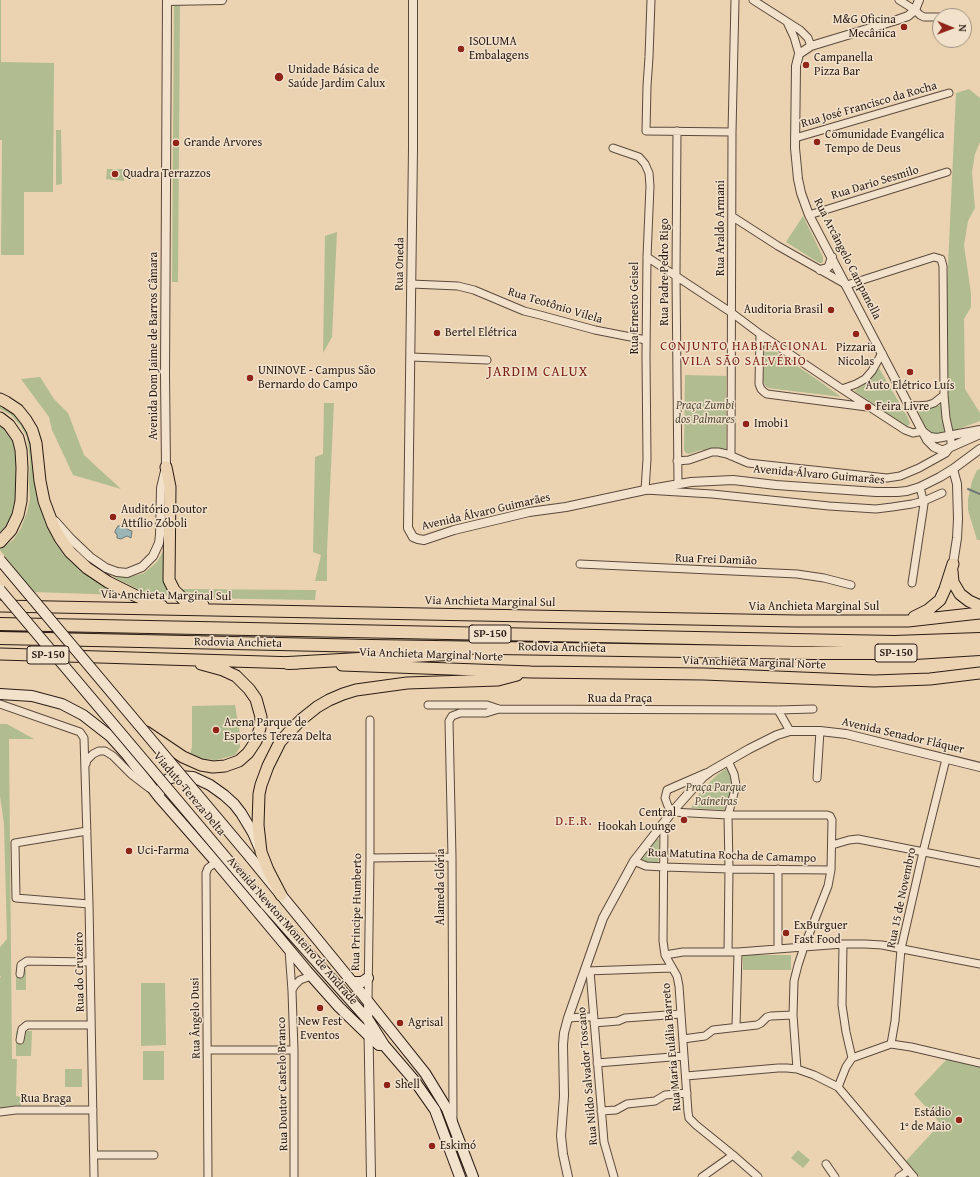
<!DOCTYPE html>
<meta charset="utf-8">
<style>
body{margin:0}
#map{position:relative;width:980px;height:1177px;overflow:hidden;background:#ebd2b0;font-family:"Gentium Book Plus",serif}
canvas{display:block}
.north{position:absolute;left:932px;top:8px;width:40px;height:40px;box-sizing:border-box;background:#f2e2cc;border:1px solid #a29383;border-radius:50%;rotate:91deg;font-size:11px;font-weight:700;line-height:16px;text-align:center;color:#2b1d16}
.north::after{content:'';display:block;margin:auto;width:14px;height:18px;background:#8f2418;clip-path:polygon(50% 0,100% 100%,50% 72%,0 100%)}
</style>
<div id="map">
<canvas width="980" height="1177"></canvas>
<div class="north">N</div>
</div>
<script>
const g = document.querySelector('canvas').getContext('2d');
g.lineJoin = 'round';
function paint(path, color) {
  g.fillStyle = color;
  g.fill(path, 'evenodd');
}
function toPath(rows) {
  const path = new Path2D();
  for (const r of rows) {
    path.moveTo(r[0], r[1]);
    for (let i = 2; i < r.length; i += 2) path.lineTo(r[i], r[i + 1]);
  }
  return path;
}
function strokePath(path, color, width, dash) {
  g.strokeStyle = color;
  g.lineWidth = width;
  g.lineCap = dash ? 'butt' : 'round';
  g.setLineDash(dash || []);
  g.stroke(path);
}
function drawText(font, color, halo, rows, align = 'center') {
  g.font = font + ' "Gentium Book Plus",serif';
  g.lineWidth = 3;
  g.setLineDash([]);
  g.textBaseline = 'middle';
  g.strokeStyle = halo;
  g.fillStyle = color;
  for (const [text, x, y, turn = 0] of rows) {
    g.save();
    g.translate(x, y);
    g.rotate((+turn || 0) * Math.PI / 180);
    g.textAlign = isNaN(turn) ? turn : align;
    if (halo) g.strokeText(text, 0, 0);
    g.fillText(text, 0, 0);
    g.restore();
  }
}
const green = toPath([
 [0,0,1,0,1,62,54,63,53,192,24,192,24,255,1,255,2,140,0,140],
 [174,4,180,5,178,282,172,282],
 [969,89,980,98,980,142,975,154,972,172,975,208,968,221,964,245,971,294,971,307,964,319,965,389,980,413,980,421,953,431,948,405,946,309,956,93],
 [56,130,61,130,62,184,56,185],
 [107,169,124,169,124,181,106,179],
 [803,216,823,257,823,261,822,263,819,263,786,242],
 [337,232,332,337,323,353,325,236],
 [765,344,822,383,841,397,768,388,765,385,763,381],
 [879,368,907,416,910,423,909,425,907,426,904,425,854,391,869,382],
 [685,375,726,376,726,450,701,450,689,454,686,453,684,450],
 [40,377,54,399,68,413,84,455,121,489,73,475,52,430,49,417,21,379],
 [0,403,10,408,29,429,42,510,105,586,122,595,33,592,0,550,0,549,13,540,21,528,27,512,30,499,29,482,30,461,27,437,20,425,11,415,0,409],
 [324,403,334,403,327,551,327,581,315,581,321,555,313,552,315,457,323,454],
 [941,405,945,433,934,435,926,429,918,411],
 [0,422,16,442,18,503,7,528,0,534],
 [980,469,980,540,977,540,968,510,968,499,972,481,977,470],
 [165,548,164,578,165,586,170,596,143,592,112,576,130,577,144,573,157,562],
 [180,589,316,590,315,600,187,598],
 [235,705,240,734,240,747,235,755,216,760,202,759,190,754,192,747,192,706],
 [0,724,7,724,34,739,9,739,12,1059,17,1059,16,1096,21,1097,21,1108,5,1108,0,1109,0,978,1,977,0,975,0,947,7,939,4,824,0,796],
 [727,768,731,777,731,788,729,798,724,810,691,808,699,794,709,783,717,775],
 [656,837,659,840,658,864,650,864,638,861],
 [743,955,791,955,791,970,743,970],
 [26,970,26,990,16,990,16,971],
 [141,983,165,983,166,1045,141,1046],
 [16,1031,32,1031,31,1056,16,1056],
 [143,1051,164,1051,164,1080,143,1080],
 [948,1058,980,1065,980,1177,920,1177,906,1161,940,1124,935,1117,914,1094],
 [65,1069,82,1069,82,1087,65,1087],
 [798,1150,810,1160,803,1168,791,1158]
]);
const water = toPath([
 [118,526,123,526,129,530,132,531,131,538,127,536,121,539,117,538,117,534,115,533,115,531,118,526]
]);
const stream = toPath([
 [968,489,980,494]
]);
const minor = toPath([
 [651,0,649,57,647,86,646,131,732,132],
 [753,0,800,30,808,38,811,46],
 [899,0,915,10,920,15,924,17,940,17],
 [787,22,794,37,799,54],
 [677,131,676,275,678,484],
 [795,138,949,93],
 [613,148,639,157,645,164,649,173,650,186,647,257,646,357,647,459,645,490,712,494,829,506,876,509,892,507,912,504,924,501,942,493],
 [809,215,947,172],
 [647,257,732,313,760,334,842,389,905,430,913,433,923,431],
 [411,284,458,286,474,290,524,311,540,315,595,330,646,340],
 [760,334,759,384,761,389,764,392,767,394,867,407],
 [411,357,487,360],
 [842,389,856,384,865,379,872,371,882,353],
 [909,405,917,406,928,405,934,403,944,395],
 [731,456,732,132,735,0],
 [677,461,689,460,712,452,718,452,727,454,748,463,887,478,900,476,919,468,946,453,951,446,951,441,946,418,944,395,943,266,941,259,934,257,847,285,778,246,733,217],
 [580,564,797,574,824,578,851,585],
 [912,583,924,504,920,487],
 [0,704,80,732,84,738,89,904,94,1177],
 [428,705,487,705,499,709,778,710,813,709],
 [778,710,790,731],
 [86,764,87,760,93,754,99,751,105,751,113,756,132,775,149,788],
 [706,773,667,790,665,798,668,806,672,812,728,815,827,815,830,816,832,820,831,870,828,886,804,947,798,965,794,981,793,1015,797,1069],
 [817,778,820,731],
 [664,823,663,941,665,955,677,976,679,986,688,1112,689,1118,696,1125,733,1155,758,1177],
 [87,831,15,843,16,898,89,904],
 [832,845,849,840,858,839,980,863],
 [370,858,452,857],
 [634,861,646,866,664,867,729,869,831,870],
 [778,869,778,949],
 [843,944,842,1005,846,1032,852,1058],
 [289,950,292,991,294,1050,294,1177],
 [728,952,729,869,728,815,733,797,736,785,734,774,728,761],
 [665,955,683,952,738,952,843,944,865,944,882,945,980,964],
 [586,971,672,968],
 [590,971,604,1142,614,1177],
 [20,974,21,965,27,961,90,962],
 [292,990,295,985,300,980,311,976],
 [368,1002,370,858,370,720],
 [568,1018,583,1017,594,1017],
 [594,1023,618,1021,625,1018,681,1014],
 [736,1027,738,952],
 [683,1039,705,1036,713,1030,757,1025,761,1023,767,1017,771,1016,793,1015],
 [20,1040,22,1029,27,1025,91,1025],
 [891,1044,895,1021,901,949,923,852,946,759],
 [207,1050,294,1050],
 [597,1063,684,1056],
 [686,1076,778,1068,787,1068,797,1069,814,1075,838,1087],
 [601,1111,616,1110,627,1104,655,1101,665,1095,687,1093],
 [0,1112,16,1110,93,1110],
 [453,1121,452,857,449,721,452,716,460,713,486,713,499,709],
 [94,1155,154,1155],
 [826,1164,835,1177],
 [208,1177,206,873,208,868,216,862],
 [702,1177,733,1155],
 [899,1177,908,1171],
 [914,1177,838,1087,846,1067,852,1058,891,1044,911,1047,980,1063]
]);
const tertiary = toPath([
 [413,0,413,149,408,528,413,537,418,539,424,540,454,530,529,512,566,507,645,490,691,482,733,480,776,485,876,492,897,492,907,491,920,487,940,477,953,469,980,449],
 [919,0,915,10,908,16,897,20,811,46,799,54,796,66,795,148,798,179,801,193,809,215,927,440,934,447,941,450,944,450,980,434],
 [167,1,222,0],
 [820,270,827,268,829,266,832,257],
 [923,432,930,437,937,438,980,430],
 [55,521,71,539,90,557,106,568,117,572,127,573,142,567,153,556,159,543,160,535,161,488,166,467,165,375,167,0],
 [953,564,957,538,958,519,957,484,953,469],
 [368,1002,371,1177],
 [568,1177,563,1154,561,1136,564,1096,563,1045,564,1033,568,1018,603,918,634,861,672,812,703,777,711,771,749,749,777,735,790,731,820,731,846,734,980,767]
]);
const secondary = toPath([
 [0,694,32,696,62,704,83,715,110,736,127,755,159,797,216,862,307,971,339,1007,370,1037,379,1045,384,1045],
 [160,792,162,786,168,779,178,776,193,777,210,785,224,795,234,804,241,813,253,833,259,847],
 [250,857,362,994,425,1073,447,1109,473,1177],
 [265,904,369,1021,384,1045,414,1080,435,1110,460,1177],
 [352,982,362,982,368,978]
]);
const trunk = toPath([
 [0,399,6,402,18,410,26,420,32,430,36,443,40,481,44,501,53,525,60,538,70,552,87,568,108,582,136,596,162,606],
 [0,418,9,425,18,438,21,450,22,468,21,501,18,515,11,530,0,542],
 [166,467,170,487,169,580,174,590,184,600,194,604,203,605],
 [952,571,953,582,960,594,969,601,980,606],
 [0,606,796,621,908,621,980,613],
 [914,617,928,610,940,600,945,589,953,564],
 [0,654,297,663],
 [342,665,531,672,704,674,874,681,930,679,980,673],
 [146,732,183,757,201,765,213,767,225,766,239,761,248,753,256,741,260,728,261,717,256,699,249,689,236,676,223,670,201,664],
 [281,895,268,870,261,852,258,825,259,794,261,785,268,766,280,742,290,731,302,719,317,707,329,700,343,694,356,690,407,683,498,680,517,675]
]);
const motorway = toPath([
 [0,624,894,642,980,639],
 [0,638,371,646,813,653,915,653,980,649],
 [288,663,448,654]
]);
const secondaryBridge = toPath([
 [0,560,250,857],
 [0,590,265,904]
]);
const markers = [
 [904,27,4,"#8f2418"],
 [461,49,4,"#8f2418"],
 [806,65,4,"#8f2418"],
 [279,77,5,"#8f2418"],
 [817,142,4,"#8f2418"],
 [176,143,4,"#8f2418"],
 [115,174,4,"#8f2418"],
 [831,310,4,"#8f2418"],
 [437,333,4,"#8f2418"],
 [856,334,4,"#8f2418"],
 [910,372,4,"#8f2418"],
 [250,378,4,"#8f2418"],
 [868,407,4,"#8f2418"],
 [746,424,4,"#8f2418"],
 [113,517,4,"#8f2418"],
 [216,730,4,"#8f2418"],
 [684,820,4,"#8f2418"],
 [129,851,4,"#8f2418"],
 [786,933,4,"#8f2418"],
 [320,1008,4,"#8f2418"],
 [400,1023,4,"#8f2418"],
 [387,1085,4,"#8f2418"],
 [959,1120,4,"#8f2418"],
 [432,1146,4,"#8f2418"]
];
const shields = [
 [490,634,42],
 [896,653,42],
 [48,655,42]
];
const shieldNames = [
 ["SP-150",490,634],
 ["SP-150",896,653],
 ["SP-150",48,655]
];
const poiNames = [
 ["M&G Oficina",896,20,"right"],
 ["Mecânica",896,34,"right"],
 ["ISOLUMA",469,42],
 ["Embalagens",469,56],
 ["Campanella",814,58],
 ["Pizza Bar",814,72],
 ["Unidade Básica de",288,70],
 ["Saúde Jardim Calux",288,84],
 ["Comunidade Evangélica",825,135],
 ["Tempo de Deus",825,149],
 ["Grande Arvores",184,143],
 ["Quadra Terrazzos",123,174],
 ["Auditoria Brasil",823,310,"right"],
 ["Bertel Elétrica",445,333],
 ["Pizzaria",856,348,"center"],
 ["Nicolas",856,362,"center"],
 ["UNINOVE - Campus São",258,371],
 ["Bernardo do Campo",258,385],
 ["Auto Elétrico Luís",910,386,"center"],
 ["Feira Livre",876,407],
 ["Imobi1",754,424],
 ["Auditório Doutor",121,510],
 ["Attílio Zóboli",121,524],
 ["Arena Parque de",224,723],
 ["Esportes Tereza Delta",224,737],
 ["Central",676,813,"right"],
 ["Hookah Lounge",676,827,"right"],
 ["Uci-Farma",137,851],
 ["ExBurguer",794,926],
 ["Fast Food",794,940],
 ["New Fest",320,1022,"center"],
 ["Eventos",320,1036,"center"],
 ["Agrisal",408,1023],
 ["Shell",395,1085],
 ["Estádio",951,1113,"right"],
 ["1º de Maio",951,1127,"right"],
 ["Eskimó",440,1146]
];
const streetNames = [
 ["Rua José Francisco da Rocha",869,105,-16],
 ["Rua Dario Sesmilo",875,183,-17],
 ["Rua Araldo Armani",721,228,-90],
 ["Rua Arcângelo Campanella",847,259,63],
 ["Rua Oneda",400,264,-89],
 ["Rua Padre Pedro Rigo",665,272,-90],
 ["Rua Teotônio Vilela",555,306,17],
 ["Rua Ernesto Geisel",635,308,-90],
 ["Avenida Dom Jaime de Barros Câmara",154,346,-90],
 ["Avenida Álvaro Guimarães",819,475,5],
 ["Avenida Álvaro Guimarães",486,512,-13],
 ["Rua Frei Damião",716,560,2],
 ["Via Anchieta Marginal Sul",166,596,1],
 ["Via Anchieta Marginal Sul",490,602,1],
 ["Via Anchieta Marginal Sul",814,607],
 ["Rodovia Anchieta",238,643,1],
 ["Rodovia Anchieta",562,648,1],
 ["Via Anchieta Marginal Norte",431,655,2],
 ["Via Anchieta Marginal Norte",754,663,2],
 ["Rua da Praça",620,699],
 ["Avenida Senador Fláquer",903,736,13],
 ["Viaduto Tereza Delta",189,794,50],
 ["Rua Matutina Rocha de Camampo",732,856,2],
 ["Alameda Glória",441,887,-90],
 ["Rua 15 de Novembro",902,898,-78],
 ["Rua Principe Humberto",357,912,-89],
 ["Avenida Newton Monteiro de Andrade",292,931,49],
 ["Rua do Cruzeiro",80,972,-91],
 ["Rua Ângelo Dusi",196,1018,-91],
 ["Rua Maria Eulália Barreto",672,1047,-95],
 ["Rua Nildo Salvador Toscano",588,1076,-95],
 ["Rua Doutor Castelo Branco",283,1084,-91],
 ["Rua Braga",46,1099]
];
const parkNames = [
 ["Praça Zumbi",705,406],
 ["dos Palmares",705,420],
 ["Praça Parque",716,788],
 ["Paineiras",716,802]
];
const neighbourhoodNames = [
 ["CONJUNTO HABITACIONAL",744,347],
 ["VILA SÃO SALVÉRIO",744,362],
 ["D.E.R.",574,822]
];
const quarterNames = [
 ["JARDIM CALUX",538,372]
];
paint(green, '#b1bd91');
paint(water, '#9cb5b6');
strokePath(water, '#6f7876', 1);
strokePath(stream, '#6f7876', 2);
strokePath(minor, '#5b4a3c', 9);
strokePath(tertiary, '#5b4a3c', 10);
strokePath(secondary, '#2b1d16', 12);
strokePath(trunk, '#2b1d16', 13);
strokePath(motorway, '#2b1d16', 14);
strokePath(minor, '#f2e2cc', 7);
strokePath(tertiary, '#f2e2cc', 8);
strokePath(secondary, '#f2e2cc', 10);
strokePath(trunk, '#ebd2b0', 11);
strokePath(motorway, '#ebd2b0', 12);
strokePath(secondaryBridge, '#2b1d16', 12, []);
strokePath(secondaryBridge, '#f2e2cc', 10);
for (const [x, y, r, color] of markers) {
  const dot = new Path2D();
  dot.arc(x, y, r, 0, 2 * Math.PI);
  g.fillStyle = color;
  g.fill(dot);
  strokePath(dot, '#f2e2cc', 1.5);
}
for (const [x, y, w] of shields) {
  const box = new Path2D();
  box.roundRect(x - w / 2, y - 9, w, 18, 3);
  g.fillStyle = '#f2e2cc';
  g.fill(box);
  strokePath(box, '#2b1d16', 1);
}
drawText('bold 11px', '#2b1d16', null, shieldNames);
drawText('12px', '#2b1d16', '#f2e2cc', poiNames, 'left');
drawText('12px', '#2b1d16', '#f2e2cc', streetNames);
drawText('italic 12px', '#534d3b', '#f2e2cc', parkNames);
g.letterSpacing = '1px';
drawText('13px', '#7a1f14', '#f2e2cc', neighbourhoodNames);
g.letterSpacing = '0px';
g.letterSpacing = '1px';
drawText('14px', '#7a1f14', '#f2e2cc', quarterNames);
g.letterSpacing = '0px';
</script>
